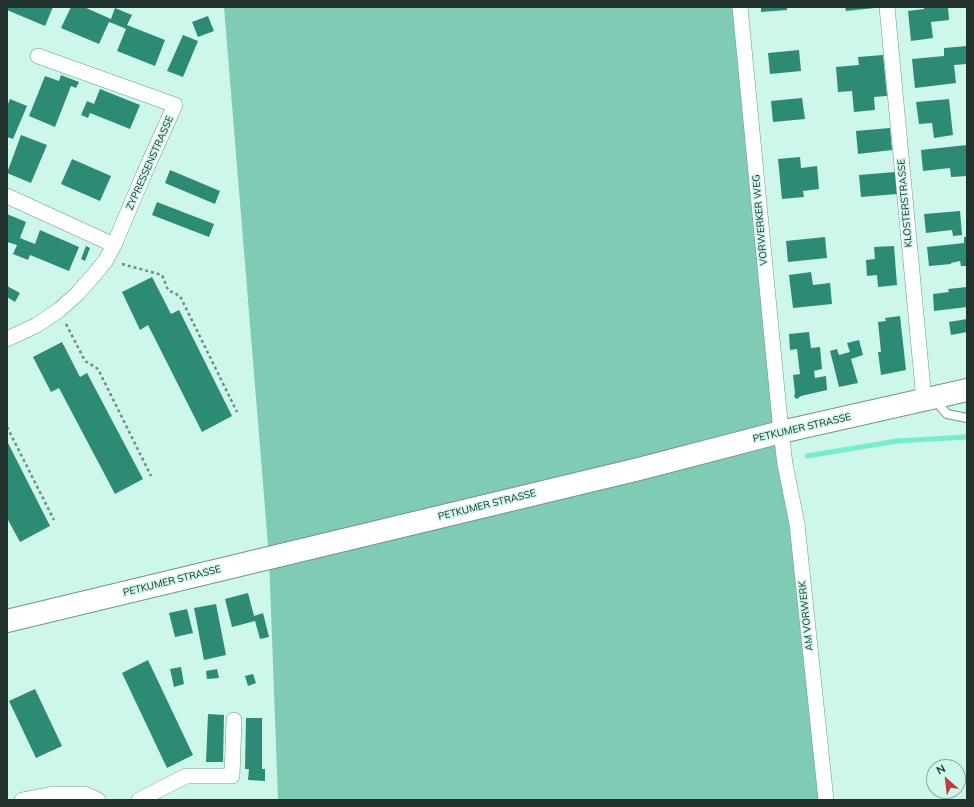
<!DOCTYPE html>
<style>
body{margin:0}
#map{position:relative;width:974px;height:807px;overflow:hidden;background:#cef7eb;font-family:Mulish,sans-serif}
canvas{display:block}
.frame{position:absolute;inset:0;border:8px solid #21312d;pointer-events:none}
.north{position:absolute;left:926px;top:759px;width:40px;height:40px;box-sizing:border-box;background:#cef7eb;border:1px solid #89a89f;border-radius:50%;rotate:332deg;font-size:11px;font-weight:700;line-height:16px;text-align:center;color:#21312d}
.north::after{content:'';display:block;margin:auto;width:14px;height:18px;background:#c53638;clip-path:polygon(50% 0,100% 100%,50% 72%,0 100%)}
</style>
<div id="map">
<canvas width="974" height="807"></canvas>
<div class="frame"></div>
<div class="north">N</div>
</div>
<script>
const g = document.querySelector('canvas').getContext('2d');
g.lineJoin = 'round';
function paint(path, color) {
  g.fillStyle = color;
  g.fill(path, 'evenodd');
}
function toPath(rows) {
  const path = new Path2D();
  for (const r of rows) {
    path.moveTo(r[0], r[1]);
    for (let i = 2; i < r.length; i += 2) path.lineTo(r[i], r[i + 1]);
  }
  return path;
}
function strokePath(path, color, width, dash) {
  g.strokeStyle = color;
  g.lineWidth = width;
  g.lineCap = dash ? 'butt' : 'round';
  g.setLineDash(dash || []);
  g.stroke(path);
}
function drawText(font, color, halo, rows, align = 'center') {
  g.font = font + ' Mulish,sans-serif';
  g.lineWidth = 3;
  g.setLineDash([]);
  g.textBaseline = 'middle';
  g.strokeStyle = halo;
  g.fillStyle = color;
  for (const [text, x, y, turn = 0] of rows) {
    g.save();
    g.translate(x, y);
    g.rotate((+turn || 0) * Math.PI / 180);
    g.textAlign = isNaN(turn) ? turn : align;
    if (halo) g.strokeText(text, 0, 0);
    g.fillText(text, 0, 0);
    g.restore();
  }
}
const green = toPath([
 [224,7,740,7,826,800,278,800,269,557]
]);
const stream = toPath([
 [807,456,897,441,967,437]
]);
const building = toPath([
 [7,7,53,7,45,26,7,10],
 [71,7,84,7,111,19,115,8,132,15,127,25,165,40,155,66,117,51,126,29,117,25,109,22,99,44,61,28],
 [761,7,787,7,787,10,761,12],
 [845,7,875,7,875,8,846,11],
 [924,7,948,7,949,20,931,22,933,38,911,41,908,11,924,9],
 [208,16,214,31,198,37,192,22],
 [183,35,198,41,183,77,167,71],
 [967,46,967,64,954,65,956,83,915,88,912,59,944,56,944,48],
 [799,50,801,71,770,74,768,53],
 [883,55,887,96,874,97,875,110,854,112,852,91,838,92,836,67,859,65,858,57],
 [61,75,79,82,76,88,71,86,55,127,29,116,45,76,59,81],
 [100,89,140,105,130,129,90,113,88,118,81,115,87,101,94,104],
 [802,98,805,119,773,122,771,101],
 [10,99,27,106,13,139,7,137,7,106],
 [949,99,953,135,934,138,932,123,919,124,916,102],
 [890,128,892,150,858,154,856,131],
 [21,135,47,145,31,183,7,173],
 [967,145,967,176,951,177,950,168,923,171,921,150],
 [800,157,801,168,817,166,819,189,803,191,804,197,782,199,778,159],
 [72,159,111,176,100,201,61,184],
 [170,170,220,191,215,204,165,183],
 [895,172,897,194,861,197,859,175],
 [157,202,214,224,209,237,152,215],
 [960,211,962,235,953,236,952,230,926,233,924,214],
 [7,214,26,222,20,238,35,244,40,230,79,247,69,271,30,255,28,260,13,254,17,245,7,242],
 [825,237,827,258,788,262,786,241],
 [964,237,967,237,967,266,961,266,960,261,951,263,951,264,929,266,927,247,964,243],
 [86,246,90,248,85,261,81,259],
 [894,246,897,285,878,287,877,275,867,276,866,260,875,259,874,247],
 [811,272,813,285,830,283,832,304,793,308,789,275],
 [152,277,171,314,179,310,232,416,202,432,148,325,140,330,122,292],
 [7,286,20,293,15,302,7,297],
 [967,287,967,307,934,311,933,294,949,292,948,289],
 [900,316,906,370,881,375,878,352,881,352,878,322,886,321,885,318],
 [967,319,967,332,951,335,949,322],
 [809,332,811,348,820,347,822,369,814,371,815,378,826,376,827,390,801,396,797,399,794,397,795,393,793,375,800,374,797,349,790,350,789,334],
 [859,340,863,355,851,359,858,383,839,387,830,351,837,349,839,355,850,352,847,343],
 [62,342,80,377,87,373,143,479,115,494,59,388,51,392,33,357],
 [7,441,50,526,20,542,7,518],
 [248,593,254,616,263,613,269,637,260,639,255,621,232,627,225,599],
 [216,604,226,655,204,660,194,608],
 [187,609,193,633,175,637,169,613],
 [148,660,193,755,167,768,122,673],
 [181,667,184,684,174,687,170,669],
 [217,669,219,678,207,679,206,671],
 [253,674,256,683,248,686,245,676],
 [35,689,62,746,36,758,9,701],
 [208,714,224,715,223,762,206,762],
 [246,718,262,718,262,769,265,769,265,781,248,780,249,769,245,769]
]);
const path = toPath([
 [122,264,162,275,168,290,180,296,237,412],
 [66,324,85,361,98,369,151,476],
 [7,427,54,520]
]);
const service = toPath([
 [938,397,940,406,947,414,967,418]
]);
const minor = toPath([
 [740,7,781,432,785,464,797,524,826,800],
 [887,7,924,400],
 [7,196,114,245],
 [7,339,37,325,59,310,76,295,94,275,106,260,114,245,144,174,175,105,38,56],
 [22,800,53,794,85,794,98,800],
 [139,800,186,776,232,776,234,720]
]);
const secondary = toPath([
 [7,621,639,469,781,432,967,390]
]);
const streetNames = [
 ["ZYPRESSENSTRASSE",150,163,-66],
 ["KLOSTERSTRASSE",905,203,-95],
 ["VORWERKER WEG",760,220,-95],
 ["PETKUMER STRASSE",802,428,-13],
 ["PETKUMER STRASSE",487,505,-14],
 ["PETKUMER STRASSE",172,581,-14],
 ["AM VORWERK",806,616,-96]
];
paint(green, '#80cbb6');
strokePath(stream, '#78eccf', 5);
paint(building, '#2d8a75');
strokePath(service, '#6f968b', 10);
strokePath(minor, '#6f968b', 16);
strokePath(secondary, '#6f968b', 24);
strokePath(path, '#708c84', 2.5, [3, 3]);
strokePath(service, '#fff', 8);
strokePath(minor, '#fff', 15);
strokePath(secondary, '#fff', 22);
drawText('10px', '#21312d', '#cef7eb', streetNames);
</script>
